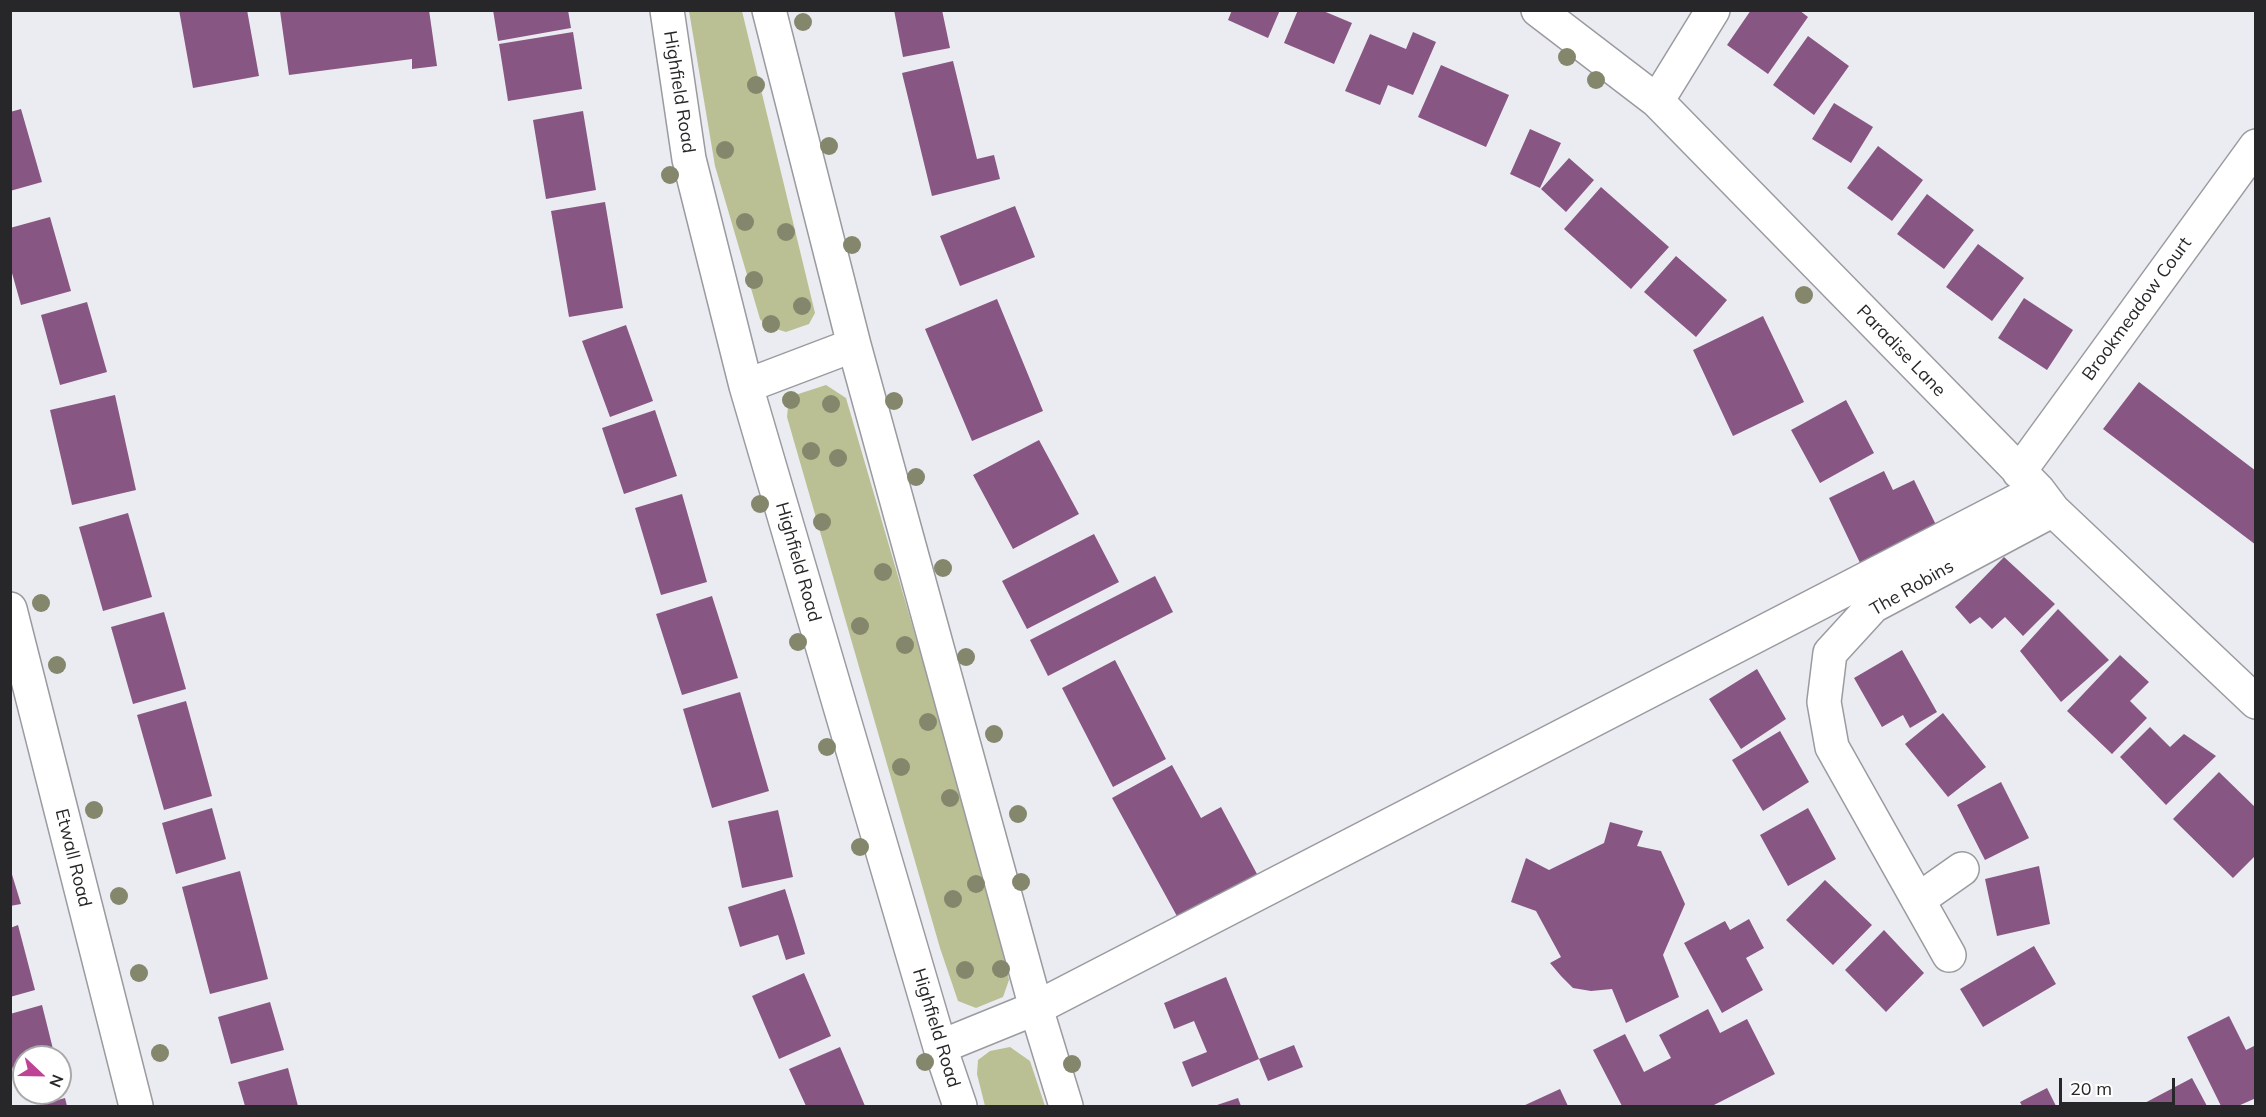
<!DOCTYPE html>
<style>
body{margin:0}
#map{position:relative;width:2266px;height:1117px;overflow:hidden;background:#ebecf1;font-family:Mulish,sans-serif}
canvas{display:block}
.frame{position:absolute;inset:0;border:12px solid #272729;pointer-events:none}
.north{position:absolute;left:12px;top:1045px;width:60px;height:60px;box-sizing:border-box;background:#fff;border:2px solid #a9a9a9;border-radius:50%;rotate:112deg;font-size:16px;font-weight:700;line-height:24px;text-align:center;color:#272729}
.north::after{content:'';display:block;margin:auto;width:21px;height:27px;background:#bf4394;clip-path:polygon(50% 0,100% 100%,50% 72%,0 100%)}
.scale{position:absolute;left:2059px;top:1078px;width:116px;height:27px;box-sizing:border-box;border:3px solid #272729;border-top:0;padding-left:8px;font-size:18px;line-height:21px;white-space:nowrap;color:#272729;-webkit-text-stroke:4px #fff;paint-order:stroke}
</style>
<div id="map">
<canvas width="2266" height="1117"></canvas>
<div class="frame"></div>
<div class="north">N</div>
<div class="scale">20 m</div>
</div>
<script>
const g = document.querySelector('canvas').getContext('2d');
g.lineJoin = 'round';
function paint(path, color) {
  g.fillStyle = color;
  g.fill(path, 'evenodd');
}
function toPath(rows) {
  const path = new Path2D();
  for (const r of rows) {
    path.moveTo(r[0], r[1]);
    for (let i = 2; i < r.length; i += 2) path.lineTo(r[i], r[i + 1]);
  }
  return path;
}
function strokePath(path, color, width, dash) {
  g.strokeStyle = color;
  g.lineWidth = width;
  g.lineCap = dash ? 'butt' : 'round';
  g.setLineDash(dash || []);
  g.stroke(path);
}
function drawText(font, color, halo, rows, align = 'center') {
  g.font = font + ' Mulish,sans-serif';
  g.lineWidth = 6;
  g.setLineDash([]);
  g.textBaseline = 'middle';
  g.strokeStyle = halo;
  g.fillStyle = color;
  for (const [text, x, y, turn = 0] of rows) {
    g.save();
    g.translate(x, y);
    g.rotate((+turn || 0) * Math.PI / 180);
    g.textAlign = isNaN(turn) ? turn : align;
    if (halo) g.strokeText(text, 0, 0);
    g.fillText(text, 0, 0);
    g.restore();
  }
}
const green = toPath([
 [689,11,742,11,815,313,809,324,786,332,766,326,760,319,715,166],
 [826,385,846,398,986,878,1009,980,1003,997,976,1008,958,1001,940,948,787,417,789,397],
 [1010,1047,1030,1061,1045,1106,985,1106,977,1074,978,1060,990,1051]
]);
const building = toPath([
 [179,10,247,10,259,76,193,88],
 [429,10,437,66,412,69,412,59,289,75,280,11],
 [493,10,568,10,571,28,498,41],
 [894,10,942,10,950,48,903,57],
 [1232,10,1280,10,1268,38,1228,20],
 [1298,10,1321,10,1352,23,1334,64,1284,43],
 [1751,10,1799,10,1808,17,1768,74,1727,45],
 [573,32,582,89,508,101,499,44],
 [1413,32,1436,42,1413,95,1388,85,1380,105,1345,91,1370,34,1406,49],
 [1808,36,1849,66,1814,115,1773,85],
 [953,61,977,159,994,155,1000,179,932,196,902,73],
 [1441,65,1509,95,1486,147,1418,117],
 [1834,103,1873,127,1851,163,1812,139],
 [21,109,42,182,10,191,10,112],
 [583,111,596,190,546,199,533,120],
 [1530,129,1561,143,1540,188,1510,174],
 [1878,146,1923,180,1892,221,1847,188],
 [1569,158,1594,180,1566,212,1541,189],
 [1601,187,1669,247,1631,289,1564,229],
 [1927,194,1974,230,1944,269,1897,234],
 [605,202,623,308,569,317,551,211],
 [1015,206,1035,257,960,286,940,236],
 [50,217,71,291,21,305,10,266,10,228],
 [1978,244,2024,278,1992,321,1946,287],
 [1676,256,1727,300,1696,337,1644,292],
 [2024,298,2073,330,2047,370,1998,338],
 [997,299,1043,411,972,441,925,329],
 [87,302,107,372,60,385,41,315],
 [1763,316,1804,402,1733,436,1693,350],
 [626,325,653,401,610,417,582,341],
 [2139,382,2256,471,2256,545,2103,429],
 [115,395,136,490,72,505,50,410],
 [1846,400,1874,453,1820,483,1791,430],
 [655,410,677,476,624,494,602,428],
 [1039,440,1079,514,1013,549,973,475],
 [1884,471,1893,490,1914,480,1938,529,1862,567,1829,498],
 [682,494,707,582,661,595,635,508],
 [128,513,152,597,103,611,79,527],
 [1094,534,1119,582,1027,629,1002,581],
 [2004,557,2055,604,2023,636,2005,617,1992,629,1980,617,1970,624,1955,607],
 [1155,576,1173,612,1048,676,1030,640],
 [712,596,738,678,682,695,656,614],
 [2058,609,2109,660,2061,702,2020,651],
 [164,612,186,689,133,704,111,627],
 [1902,650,1937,712,1910,728,1903,715,1882,727,1854,678],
 [2120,655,2149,682,2130,701,2147,718,2112,754,2067,711],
 [1115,660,1166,759,1113,787,1062,688],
 [1757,669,1786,719,1741,749,1709,699],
 [740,692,769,791,712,808,683,709],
 [186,701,212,796,164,810,137,715],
 [1943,713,1986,767,1948,797,1905,744],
 [2150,727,2170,747,2184,734,2216,756,2166,805,2120,757],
 [1780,731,1809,782,1763,811,1732,760],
 [1172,765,1201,818,1221,807,1257,874,1178,918,1112,798],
 [2219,772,2256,808,2256,855,2233,878,2173,819],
 [2001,782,2029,838,1985,860,1957,805],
 [212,808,226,859,176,874,162,823],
 [1808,808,1836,859,1788,886,1760,835],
 [778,810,793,877,742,888,728,821],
 [1610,822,1643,831,1637,846,1661,851,1685,904,1663,955,1679,997,1626,1023,1612,989,1591,991,1573,988,1561,976,1550,963,1561,957,1536,911,1511,902,1526,858,1549,870,1604,843],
 [2039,866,2050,924,1997,936,1985,879],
 [10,868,21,904,10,906],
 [240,871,268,979,210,994,182,887],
 [1825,880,1872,925,1833,965,1786,920],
 [785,889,805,954,786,960,778,935,740,947,728,907],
 [1749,919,1764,948,1746,958,1763,990,1722,1013,1684,943,1725,921,1730,930],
 [18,925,35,990,10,997,10,928],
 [1884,930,1924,973,1886,1012,1845,970],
 [2034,946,2056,984,1983,1027,1960,989],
 [804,973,831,1036,779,1059,752,996],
 [1226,977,1259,1059,1192,1087,1182,1062,1207,1052,1194,1021,1174,1029,1164,1003],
 [270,1002,284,1050,231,1064,218,1017],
 [42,1005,55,1057,24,1057,24,1094,20,1095,10,1059,10,1014],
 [1708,1009,1720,1033,1747,1019,1775,1074,1712,1106,1622,1106,1593,1050,1625,1034,1644,1072,1671,1058,1659,1035],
 [2229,1016,2246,1050,2256,1045,2256,1098,2238,1106,2221,1106,2187,1037],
 [1294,1045,1303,1067,1268,1081,1259,1059],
 [840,1047,865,1106,806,1106,789,1069],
 [288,1068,298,1106,245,1106,238,1082],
 [2192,1078,2207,1106,2139,1106],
 [2047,1088,2056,1106,2022,1106,2020,1102],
 [1560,1089,1568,1106,1523,1106],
 [65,1098,67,1106,36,1106],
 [1238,1098,1241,1106,1214,1106]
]);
const minor = toPath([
 [667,10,689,159,746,386,940,1047,960,1106],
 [769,10,854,345,1036,1008,1066,1106],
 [1538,10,1657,101,2038,490,2053,510,2256,702],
 [1657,101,1713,10],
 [746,386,854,345],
 [2019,472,2256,146],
 [10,609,136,1106],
 [1918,900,1962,869],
 [1949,955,1832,747,1824,702,1830,653,1873,606,2053,510],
 [940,1047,1036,1008,2038,490]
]);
const trees = [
 [803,22],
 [1567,57],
 [1596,80],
 [756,85],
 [829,146],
 [725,150],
 [670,175],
 [745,222],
 [786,232],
 [852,245],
 [754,280],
 [1804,295],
 [802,306],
 [771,324],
 [791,400],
 [894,401],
 [831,404],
 [811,451],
 [838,458],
 [916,477],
 [760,504],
 [822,522],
 [943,568],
 [883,572],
 [41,603],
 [860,626],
 [798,642],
 [905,645],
 [966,657],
 [57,665],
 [928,722],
 [994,734],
 [827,747],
 [901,767],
 [950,798],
 [94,810],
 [1018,814],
 [860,847],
 [1021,882],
 [976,884],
 [119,896],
 [953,899],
 [1001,969],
 [965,970],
 [139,973],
 [160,1053],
 [925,1062],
 [1072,1064]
];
const streetNames = [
 ["Highfield Road",679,92,81],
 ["Brookmeadow Court",2137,309,-54],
 ["Paradise Lane",1901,351,46],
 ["Highfield Road",798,562,74],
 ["The Robins",1912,588,-30],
 ["Etwall Road",73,858,76],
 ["Highfield Road",936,1028,73]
];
paint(green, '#bac094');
paint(building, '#885683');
strokePath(minor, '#9a9ba0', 36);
strokePath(minor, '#fff', 33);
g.fillStyle = '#84876c';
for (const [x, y] of trees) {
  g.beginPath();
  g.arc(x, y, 9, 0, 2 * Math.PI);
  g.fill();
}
drawText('18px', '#272729', '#fff', streetNames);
</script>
